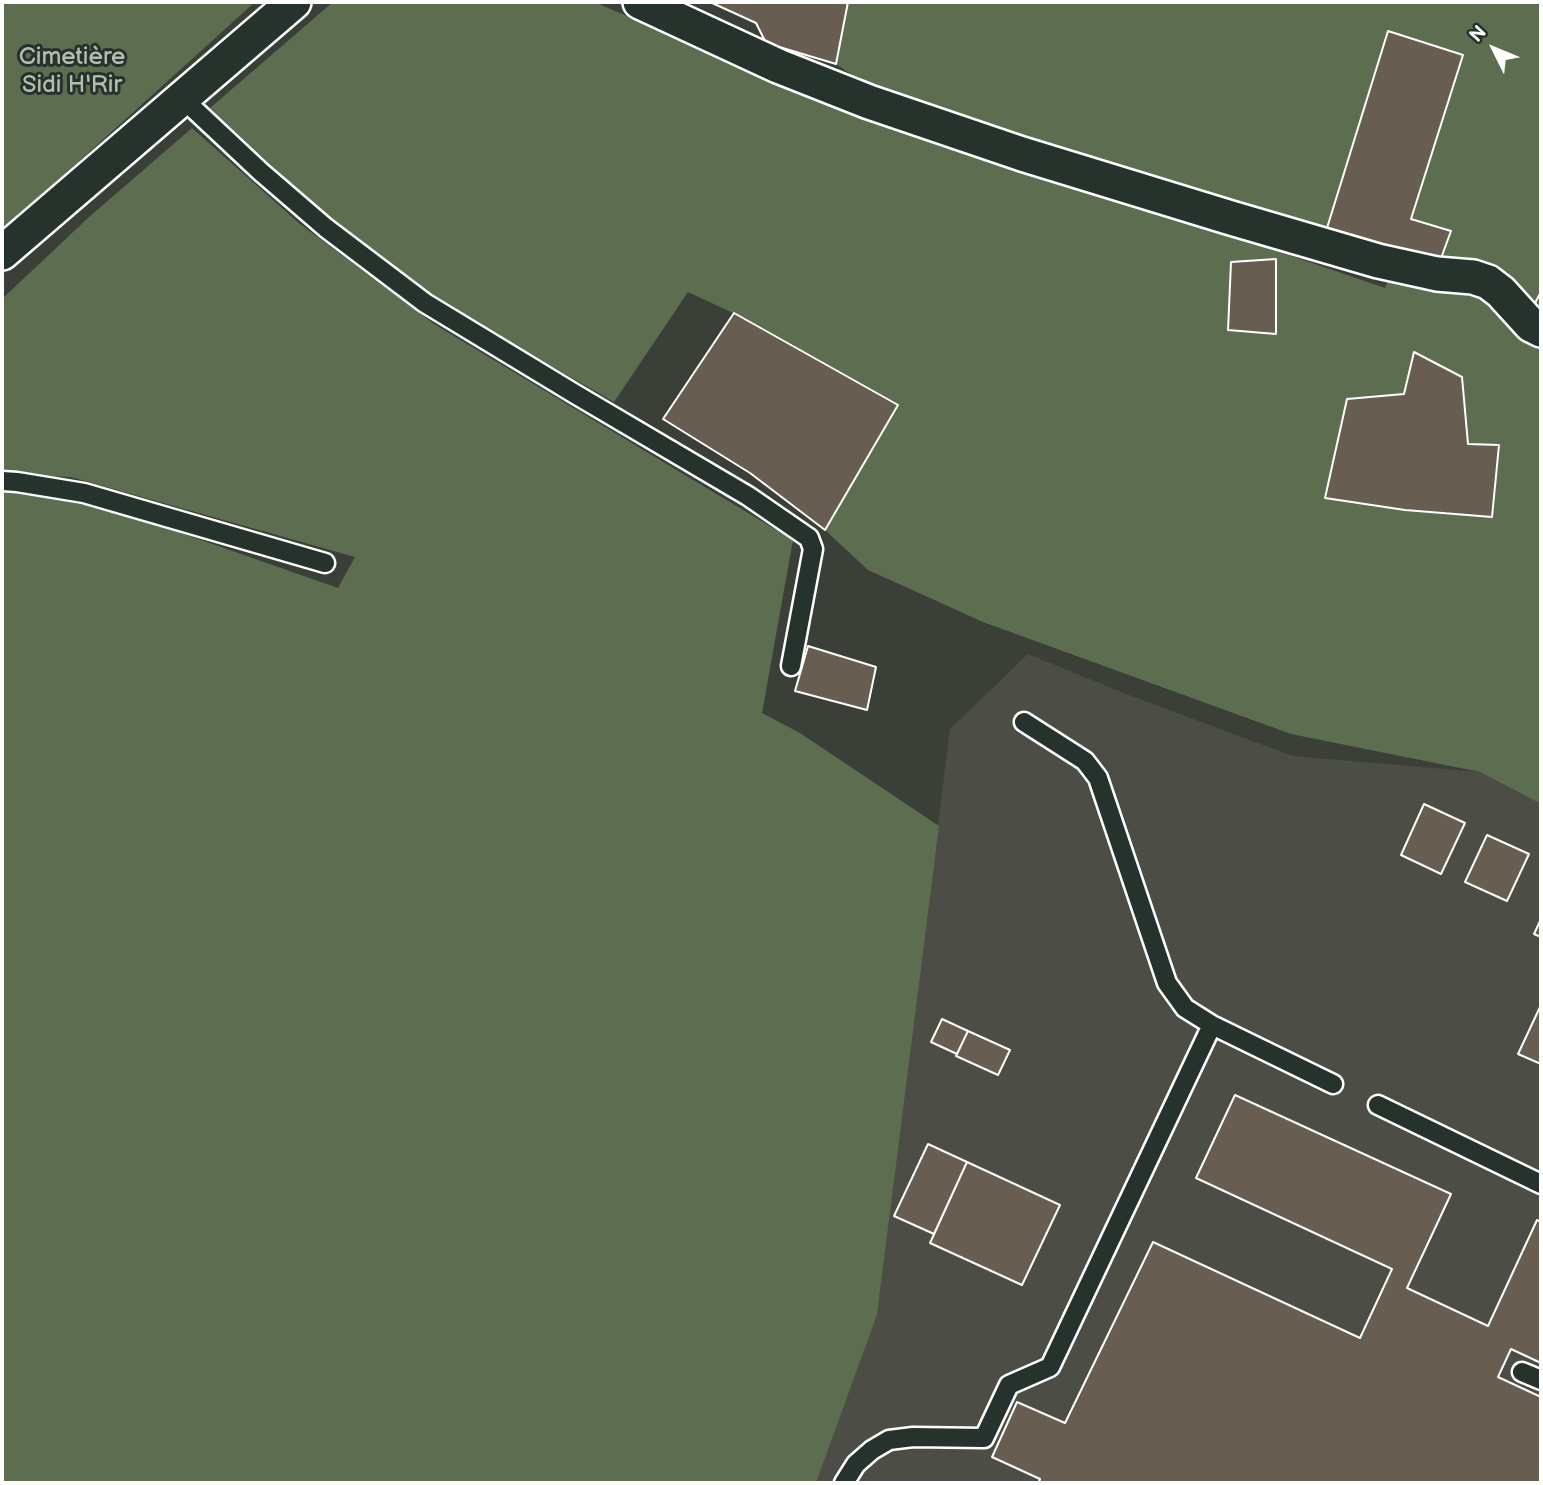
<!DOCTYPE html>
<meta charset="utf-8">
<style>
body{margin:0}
#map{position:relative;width:1543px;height:1485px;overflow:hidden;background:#3a4038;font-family:"Balsamiq Sans",sans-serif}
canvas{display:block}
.frame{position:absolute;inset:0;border:4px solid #fff;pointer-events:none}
.north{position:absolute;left:1459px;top:14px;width:70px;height:70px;-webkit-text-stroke:5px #26332d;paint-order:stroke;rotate:313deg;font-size:19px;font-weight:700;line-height:28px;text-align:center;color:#fff}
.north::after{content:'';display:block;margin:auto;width:24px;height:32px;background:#fff;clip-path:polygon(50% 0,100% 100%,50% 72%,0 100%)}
</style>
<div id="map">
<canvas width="1543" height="1485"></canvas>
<div class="frame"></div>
<div class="north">N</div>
</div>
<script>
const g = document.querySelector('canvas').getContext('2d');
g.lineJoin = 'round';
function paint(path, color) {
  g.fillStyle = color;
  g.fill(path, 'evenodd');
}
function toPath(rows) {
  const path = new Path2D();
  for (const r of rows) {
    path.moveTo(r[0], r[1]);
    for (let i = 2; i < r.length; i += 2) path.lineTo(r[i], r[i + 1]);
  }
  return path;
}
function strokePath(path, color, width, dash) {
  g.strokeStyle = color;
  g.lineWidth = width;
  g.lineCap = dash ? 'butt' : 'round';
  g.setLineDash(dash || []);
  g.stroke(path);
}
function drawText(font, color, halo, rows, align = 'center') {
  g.font = font + ' "Balsamiq Sans",sans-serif';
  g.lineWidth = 6;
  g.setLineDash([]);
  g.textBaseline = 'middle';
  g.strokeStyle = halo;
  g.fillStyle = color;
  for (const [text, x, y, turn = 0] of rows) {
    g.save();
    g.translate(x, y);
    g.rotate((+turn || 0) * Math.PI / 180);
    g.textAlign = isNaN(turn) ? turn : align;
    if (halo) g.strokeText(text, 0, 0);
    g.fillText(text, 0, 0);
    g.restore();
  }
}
const built = toPath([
 [1028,654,1129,695,1293,756,1480,772,1541,804,1541,1483,816,1483,877,1315,950,729]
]);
const green = toPath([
 [2,2,255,2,2,231],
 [333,2,594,2,744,65,823,103,958,145,1032,166,1058,183,1137,203,1385,288,1398,256,1327,228,1318,240,895,104,836,64,848,2,1541,2,1541,292,1528,316,1541,323,1541,804,1480,772,1291,734,983,622,868,570,825,530,898,405,746,319,688,292,614,402,450,308,316,207,210,108],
 [192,128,300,224,434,324,793,540,762,713,800,733,939,826,877,1315,816,1483,2,1483,2,493,27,493,124,513,338,588,355,557,71,477,2,475,2,299,89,217]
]);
const building = toPath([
 [710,2,848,2,836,64,766,43,756,23,710,2],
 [1388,31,1463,55,1411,219,1451,231,1436,272,1327,228,1388,31],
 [1276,259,1276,334,1228,330,1231,262,1276,259],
 [1541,292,1541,323,1528,316,1541,292],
 [734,313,898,405,825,530,750,473,663,419,734,313],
 [1414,352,1462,377,1468,444,1499,445,1492,517,1405,510,1325,498,1347,399,1404,394,1414,352],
 [808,646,876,667,867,710,795,691,808,646],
 [1424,804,1465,823,1441,874,1401,855,1424,804],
 [1487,835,1529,854,1507,901,1465,882,1487,835],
 [1541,919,1541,937,1534,934,1541,919],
 [1540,1007,1541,1007,1541,1064,1518,1054,1540,1007],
 [942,1019,968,1031,957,1054,931,1042,942,1019],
 [968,1031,1010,1050,998,1075,956,1056,968,1031],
 [1235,1095,1451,1194,1407,1288,1488,1326,1537,1220,1541,1222,1541,1363,1511,1349,1498,1377,1541,1397,1541,1483,1039,1483,1040,1479,992,1457,1017,1402,1065,1423,1153,1242,1360,1338,1392,1269,1196,1178,1235,1095],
 [928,1144,967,1162,934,1234,894,1216,928,1144],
 [967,1162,1060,1205,1022,1285,930,1243,967,1162]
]);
const lane = toPath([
 [181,97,261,172,326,228,425,303,575,394,748,496,809,538,813,549,791,666],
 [2,481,17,482,84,493,325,563],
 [1024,722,1085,761,1098,778,1167,983,1185,1008,1212,1025,1333,1084],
 [1378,1105,1541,1184],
 [1522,1372,1541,1380],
 [844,1483,856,1464,872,1450,889,1440,913,1437,984,1438,1009,1385,1050,1367,1212,1025]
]);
const street = toPath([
 [640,2,778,66,869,102,1022,154,1231,218,1378,261,1437,274,1473,277,1488,282,1501,292,1531,325,1541,330],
 [2,253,294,2]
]);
const parkNames = [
 ["Cimetière",72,58],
 ["Sidi H'Rir",72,86]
];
paint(built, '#4c4d44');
paint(green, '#5d6d4f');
paint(building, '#675d51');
strokePath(building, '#fff', 2);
strokePath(lane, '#fff', 23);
strokePath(street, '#fff', 38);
strokePath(lane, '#26332d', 18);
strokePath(street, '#26332d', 33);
drawText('24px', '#b6bdb0', '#26332d', parkNames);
</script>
